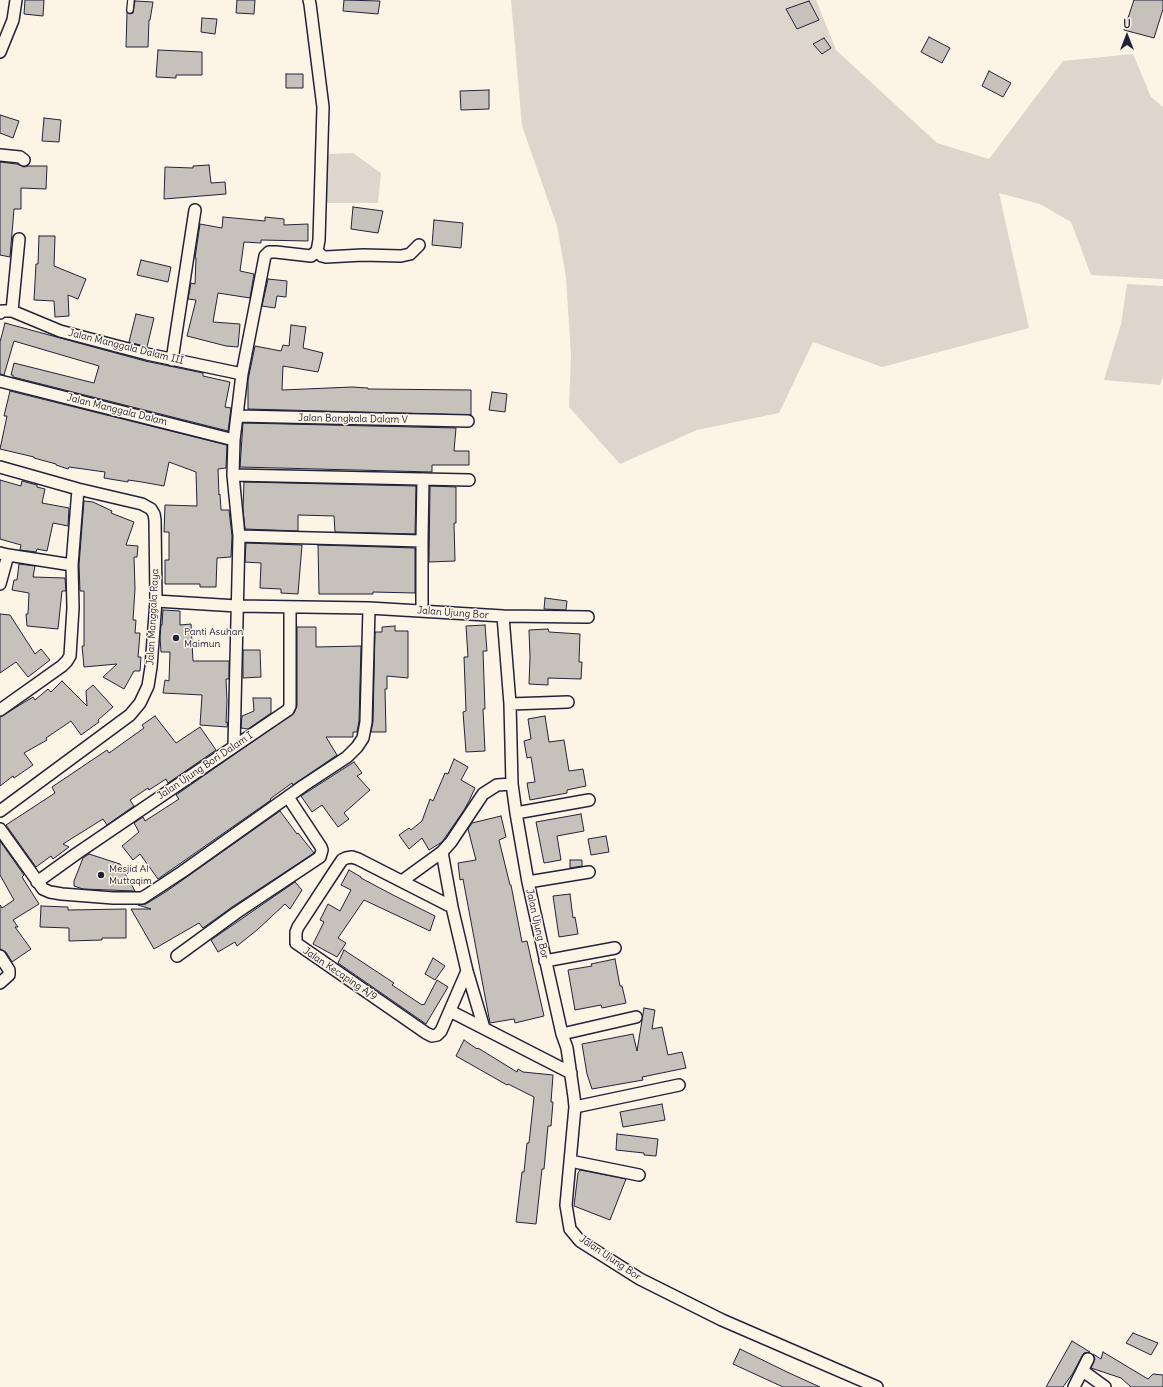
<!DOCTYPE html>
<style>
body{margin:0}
#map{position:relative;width:1163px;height:1387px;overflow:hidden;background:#fcf5e5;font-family:Delius,sans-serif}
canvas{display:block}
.north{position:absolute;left:1107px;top:16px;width:40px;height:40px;-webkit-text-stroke:3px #fcf5e5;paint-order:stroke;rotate:0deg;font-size:11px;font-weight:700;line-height:16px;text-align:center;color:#22223b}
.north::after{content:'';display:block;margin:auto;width:14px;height:18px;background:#22223b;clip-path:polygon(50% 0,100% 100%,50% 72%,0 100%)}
</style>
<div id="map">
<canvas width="1163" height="1387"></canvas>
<div class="north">U</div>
</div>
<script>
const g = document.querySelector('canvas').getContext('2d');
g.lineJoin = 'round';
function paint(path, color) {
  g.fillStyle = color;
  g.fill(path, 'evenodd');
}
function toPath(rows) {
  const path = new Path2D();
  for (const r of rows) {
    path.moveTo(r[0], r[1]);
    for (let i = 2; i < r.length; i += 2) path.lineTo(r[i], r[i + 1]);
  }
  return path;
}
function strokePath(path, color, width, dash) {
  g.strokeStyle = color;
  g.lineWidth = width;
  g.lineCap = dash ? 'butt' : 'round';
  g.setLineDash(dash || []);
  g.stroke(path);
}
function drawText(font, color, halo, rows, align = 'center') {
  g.font = font + ' Delius,sans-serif';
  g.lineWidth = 3;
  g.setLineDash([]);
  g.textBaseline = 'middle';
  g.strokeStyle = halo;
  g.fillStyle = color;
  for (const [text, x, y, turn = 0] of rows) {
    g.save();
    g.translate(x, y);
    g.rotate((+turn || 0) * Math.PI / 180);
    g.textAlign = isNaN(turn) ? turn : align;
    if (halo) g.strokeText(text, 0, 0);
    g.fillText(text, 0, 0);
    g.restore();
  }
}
const green = toPath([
 [511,0,816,0,836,50,937,143,989,159,1063,61,1133,54,1151,97,1163,107,1163,279,1091,275,1071,222,1040,204,999,193,1029,328,882,367,813,342,779,413,697,430,620,464,569,407,571,356,566,277,557,226,522,126],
 [353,153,381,173,378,203,325,203,326,155,330,154],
 [1127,284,1163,286,1163,377,1160,385,1104,380,1121,324]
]);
const building = toPath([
 [25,0,44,0,43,16,24,14,25,0],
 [237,0,255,0,254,14,236,13,237,0],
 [344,0,380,1,378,14,343,11,344,0],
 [1134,0,1163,0,1163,9,1154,38,1124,30,1134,0],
 [135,1,153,2,150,20,149,20,148,47,126,47,127,12,130,14,133,13,135,1],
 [809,1,819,20,797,29,786,9,809,1],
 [202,18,217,19,215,34,201,32,202,18],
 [929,37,950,48,942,63,921,52,929,37],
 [824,38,831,48,822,54,813,44,824,38],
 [158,50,202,52,202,75,176,75,176,78,156,77,158,50],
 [989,71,1011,83,1003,97,982,86,989,71],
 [286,74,303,74,303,88,286,88,286,74],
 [489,90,489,109,461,110,460,91,489,90],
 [0,115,19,121,13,138,0,133,0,115],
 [44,118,61,120,59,142,42,141,44,118],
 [0,162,17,164,24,167,28,166,47,166,46,189,21,188,21,209,14,209,10,257,0,255,0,162],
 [209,165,211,183,225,182,226,194,164,199,165,167,193,168,193,166,209,165],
 [353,207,383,211,378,233,351,229,353,207],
 [223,217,265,221,265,217,284,219,284,225,308,224,308,241,261,240,261,243,244,242,240,271,254,274,250,298,218,293,213,322,240,324,238,347,226,346,187,336,196,300,188,299,191,283,195,284,196,258,195,258,200,224,222,228,223,217],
 [434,220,463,223,461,248,432,245,434,220],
 [39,236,55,236,54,266,86,279,78,299,68,295,69,316,55,317,54,301,34,300,36,264,38,264,39,236],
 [141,260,171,267,168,282,137,275,141,260],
 [268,279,287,281,286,297,277,296,275,308,262,306,268,279],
 [136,314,154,318,147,347,129,342,136,314],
 [5,323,145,361,203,373,203,376,230,382,225,407,231,408,228,431,13,377,13,375,11,375,14,363,94,383,99,366,14,341,4,375,0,374,0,342,5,323],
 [291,325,306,327,303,348,323,353,318,372,283,366,282,390,352,387,368,388,368,389,471,390,471,415,248,409,248,380,255,346,281,351,283,345,289,346,291,325],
 [10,391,227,445,226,468,218,469,219,495,220,494,221,510,229,510,232,536,231,557,217,558,216,587,200,587,200,584,165,584,165,560,169,560,169,532,164,532,165,505,197,506,196,472,169,462,164,486,142,482,128,480,128,482,104,478,105,472,69,467,68,469,56,465,56,464,34,458,34,457,0,449,7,416,4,416,10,391],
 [492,392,507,394,505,412,489,410,492,392],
 [243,423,456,428,454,451,469,451,469,465,432,465,432,472,240,467,243,423],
 [0,480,21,486,22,481,37,485,37,487,45,489,42,503,69,508,68,526,53,523,47,551,37,549,36,552,20,550,21,545,0,539,0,480],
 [244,482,416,486,415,534,335,532,334,516,298,515,298,531,245,529,243,509,244,482],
 [430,486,456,487,456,523,454,523,455,561,429,562,430,486],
 [84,501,93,502,112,511,111,513,134,522,126,545,138,546,137,557,134,557,135,589,133,620,136,620,135,633,140,633,138,657,141,657,140,671,134,671,124,689,103,677,117,664,84,667,82,646,84,646,84,591,80,591,79,565,84,501],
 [246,543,302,545,298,594,281,593,281,589,260,588,261,563,245,562,246,543],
 [318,545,415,548,415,593,373,592,373,594,319,594,318,545],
 [19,564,35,566,33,577,65,578,66,591,62,591,58,629,27,626,26,614,28,614,29,593,12,590,14,580,17,580,19,564],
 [545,598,567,601,566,610,544,609,545,598],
 [163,610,180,611,180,625,191,624,193,661,229,661,229,679,226,679,227,701,226,723,228,722,227,727,200,725,202,695,163,693,165,680,169,681,170,652,161,652,160,637,161,625,162,625,163,610],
 [0,614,10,615,35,654,41,649,50,660,28,677,16,662,0,673,0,614],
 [485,625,487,651,483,651,485,709,483,709,485,751,466,752,463,712,466,711,464,657,468,657,466,626,485,625],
 [395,626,395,631,408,631,408,678,387,676,387,689,385,689,386,732,371,732,373,722,375,632,382,632,382,627,395,626],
 [297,627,316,627,316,647,361,646,359,721,357,732,353,732,353,737,326,737,337,755,293,785,292,783,270,799,271,800,158,879,140,854,133,860,122,846,139,832,134,823,143,817,145,821,179,799,176,795,294,713,297,706,297,627],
 [548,629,549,632,580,634,579,662,582,662,581,679,548,678,548,685,529,684,530,657,529,630,548,629],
 [243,650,260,650,261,677,243,678,243,650],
 [62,681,87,706,86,691,93,685,113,707,98,720,99,722,81,735,71,721,46,738,47,740,24,753,33,765,14,778,13,776,0,786,0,717,33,697,35,700,48,689,51,692,62,681],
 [253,698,271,698,271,713,248,729,241,728,242,716,254,711,253,698],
 [155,716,176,743,200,727,216,750,168,783,166,779,149,790,148,788,130,800,134,806,107,825,103,819,63,844,69,847,53,859,51,856,36,867,6,825,55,793,52,787,107,750,109,753,144,728,142,725,155,716],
 [545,716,549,742,564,740,569,771,583,769,586,786,567,790,567,793,530,800,527,783,535,782,531,757,527,758,524,741,531,739,528,719,545,716],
 [454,759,468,767,461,780,475,788,469,801,464,810,442,842,429,850,422,838,409,849,399,835,409,828,411,830,422,821,430,799,433,801,445,773,448,774,454,759],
 [354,762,362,773,357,776,370,790,344,813,349,819,338,827,322,805,312,812,301,796,354,762],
 [280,811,297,834,298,833,314,853,232,907,203,928,199,923,154,949,131,909,151,909,138,905,146,904,167,891,280,811],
 [581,814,584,831,557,836,561,860,544,863,536,822,581,814],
 [501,816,506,837,499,840,510,885,511,885,522,942,527,941,544,1016,515,1023,514,1019,490,1023,463,879,460,880,458,863,476,860,468,829,472,823,501,816],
 [606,836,609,852,591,855,588,839,606,836],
 [0,841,24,875,22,877,39,904,13,920,18,927,15,927,31,949,12,962,6,952,0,949,0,905,2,908,14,900,0,875,0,841],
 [89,854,120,864,135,891,83,889,74,886,74,881,83,858,89,854],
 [570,860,582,860,582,866,570,868,570,860],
 [349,870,361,877,361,878,393,895,435,916,430,931,364,900,338,938,346,943,337,957,313,944,324,922,320,920,328,904,340,911,351,890,341,885,349,870],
 [295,882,302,890,290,909,285,904,257,930,237,946,235,942,218,952,211,940,295,882],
 [570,894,573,918,575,917,578,934,559,937,553,896,570,894],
 [41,906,68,907,68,910,126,909,126,938,102,938,102,940,69,941,69,928,40,927,41,906],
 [344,950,394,983,392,985,422,1005,423,1004,424,1005,437,980,448,987,426,1024,338,963,344,950],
 [433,958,445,966,435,980,425,974,433,958],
 [615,959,620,986,622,986,626,1003,602,1008,601,1005,575,1010,568,970,592,966,591,964,615,959],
 [644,1008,655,1010,652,1029,662,1027,668,1055,682,1052,686,1068,642,1077,643,1080,592,1089,587,1074,582,1044,633,1034,637,1051,644,1008],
 [464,1040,477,1049,478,1048,517,1072,518,1069,523,1072,553,1075,551,1102,553,1102,551,1126,548,1126,544,1169,542,1169,536,1224,516,1222,522,1172,524,1172,527,1143,529,1143,534,1097,508,1084,507,1085,456,1056,464,1040],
 [662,1104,665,1120,623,1127,620,1112,662,1104],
 [617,1134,658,1139,656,1156,644,1155,644,1153,616,1150,617,1134],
 [580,1170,626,1179,610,1220,574,1206,578,1173,580,1170],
 [1133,1333,1158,1343,1151,1355,1126,1343,1133,1333],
 [1072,1341,1090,1352,1084,1353,1082,1356,1073,1373,1063,1387,1046,1387,1072,1341],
 [740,1349,787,1372,820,1387,783,1387,733,1364,740,1349],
 [1103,1352,1148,1379,1153,1374,1163,1375,1163,1387,1131,1387,1121,1378,1091,1368,1095,1359,1093,1354,1101,1359,1103,1352]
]);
const service = toPath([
 [130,10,131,0]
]);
const minor = toPath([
 [0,52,13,20,16,0],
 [0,155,20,157,24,160],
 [317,251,322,256,326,257,363,255,401,256,410,254,419,245],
 [12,311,19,239],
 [0,313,2,311,12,311,60,331,147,354,242,374],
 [172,360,195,210],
 [0,381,234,440],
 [237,416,468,421],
 [0,467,78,489,142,504,151,509,154,514,155,520,156,601,151,667,148,686,140,703,130,715,0,811],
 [233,475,469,480],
 [239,536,422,541],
 [0,553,8,555,0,584],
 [8,555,72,565],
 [156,601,237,606,369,608,503,616,510,704,512,784,516,813,528,882,562,1034,567,1048,574,1097,575,1107,566,1205,570,1229,580,1241,640,1279,722,1320,877,1387],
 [422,611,422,541,423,479],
 [503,616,588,617],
 [510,704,568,702],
 [0,710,62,666,67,661,70,656,73,608,72,565,78,489],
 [234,746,239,536,233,475,234,440,242,374,265,256,269,252,276,252,311,256,317,251,319,240,323,107,310,4,309,0],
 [516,813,589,800],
 [0,829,43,889,50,892,62,894,113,898,142,898,147,895,182,872,303,786,347,757,357,747,363,738,366,722,369,608],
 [442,852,452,907,467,971,484,1028],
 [402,881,442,852,451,842,483,794,497,785,512,784],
 [37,882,76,854,288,710,290,706,290,607],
 [528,882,589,872],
 [452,907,358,859,352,857,346,858,342,860,334,872,298,927,296,932,296,943,426,1033,432,1036,437,1035,441,1031,467,971],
 [0,956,9,970,9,975,0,983],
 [177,956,236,913,320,857,322,850,321,847,288,797],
 [545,961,615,948],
 [450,1011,571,1073],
 [562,1034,636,1017],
 [575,1107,679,1085],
 [570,1161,639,1175],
 [1083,1371,1105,1387],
 [1074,1387,1088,1359]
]);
const markers = [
 [176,638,4,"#22223b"],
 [101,875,4,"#22223b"]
];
const streetNames = [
 ["Jalan Manggala Dalam III",126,347,14],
 ["Jalan Manggala Dalam",117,410,14],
 ["Jalan Bangkala Dalam V",353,419,1],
 ["Jalan Ujung Bor",453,613,4],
 ["Jalan Manggala Raya",153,617,-87],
 ["Jalan Ujung Bori Dalam I",205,766,-34],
 ["Jalan Ujung Bor",537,924,77],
 ["Jalan Kecaping A/9",340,974,34],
 ["Jalan Ujung Bor",610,1258,34]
];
const poiNames = [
 ["Panti Asuhan",184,632],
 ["Maimun",184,644],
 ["Mesjid Al",109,869],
 ["Muttaqim",109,881]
];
paint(green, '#dcd6cc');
paint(building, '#c6c1bb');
strokePath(building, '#22223b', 1);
strokePath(service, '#22223b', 8);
strokePath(minor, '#22223b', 14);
strokePath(service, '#fcf5e5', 5.5);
strokePath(minor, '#fcf5e5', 11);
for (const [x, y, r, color] of markers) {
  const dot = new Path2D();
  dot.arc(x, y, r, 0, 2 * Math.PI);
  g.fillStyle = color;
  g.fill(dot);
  strokePath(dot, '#fcf5e5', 1.5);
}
drawText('10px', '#22223b', '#fcf5e5', streetNames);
drawText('10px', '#22223b', '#fcf5e5', poiNames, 'left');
</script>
